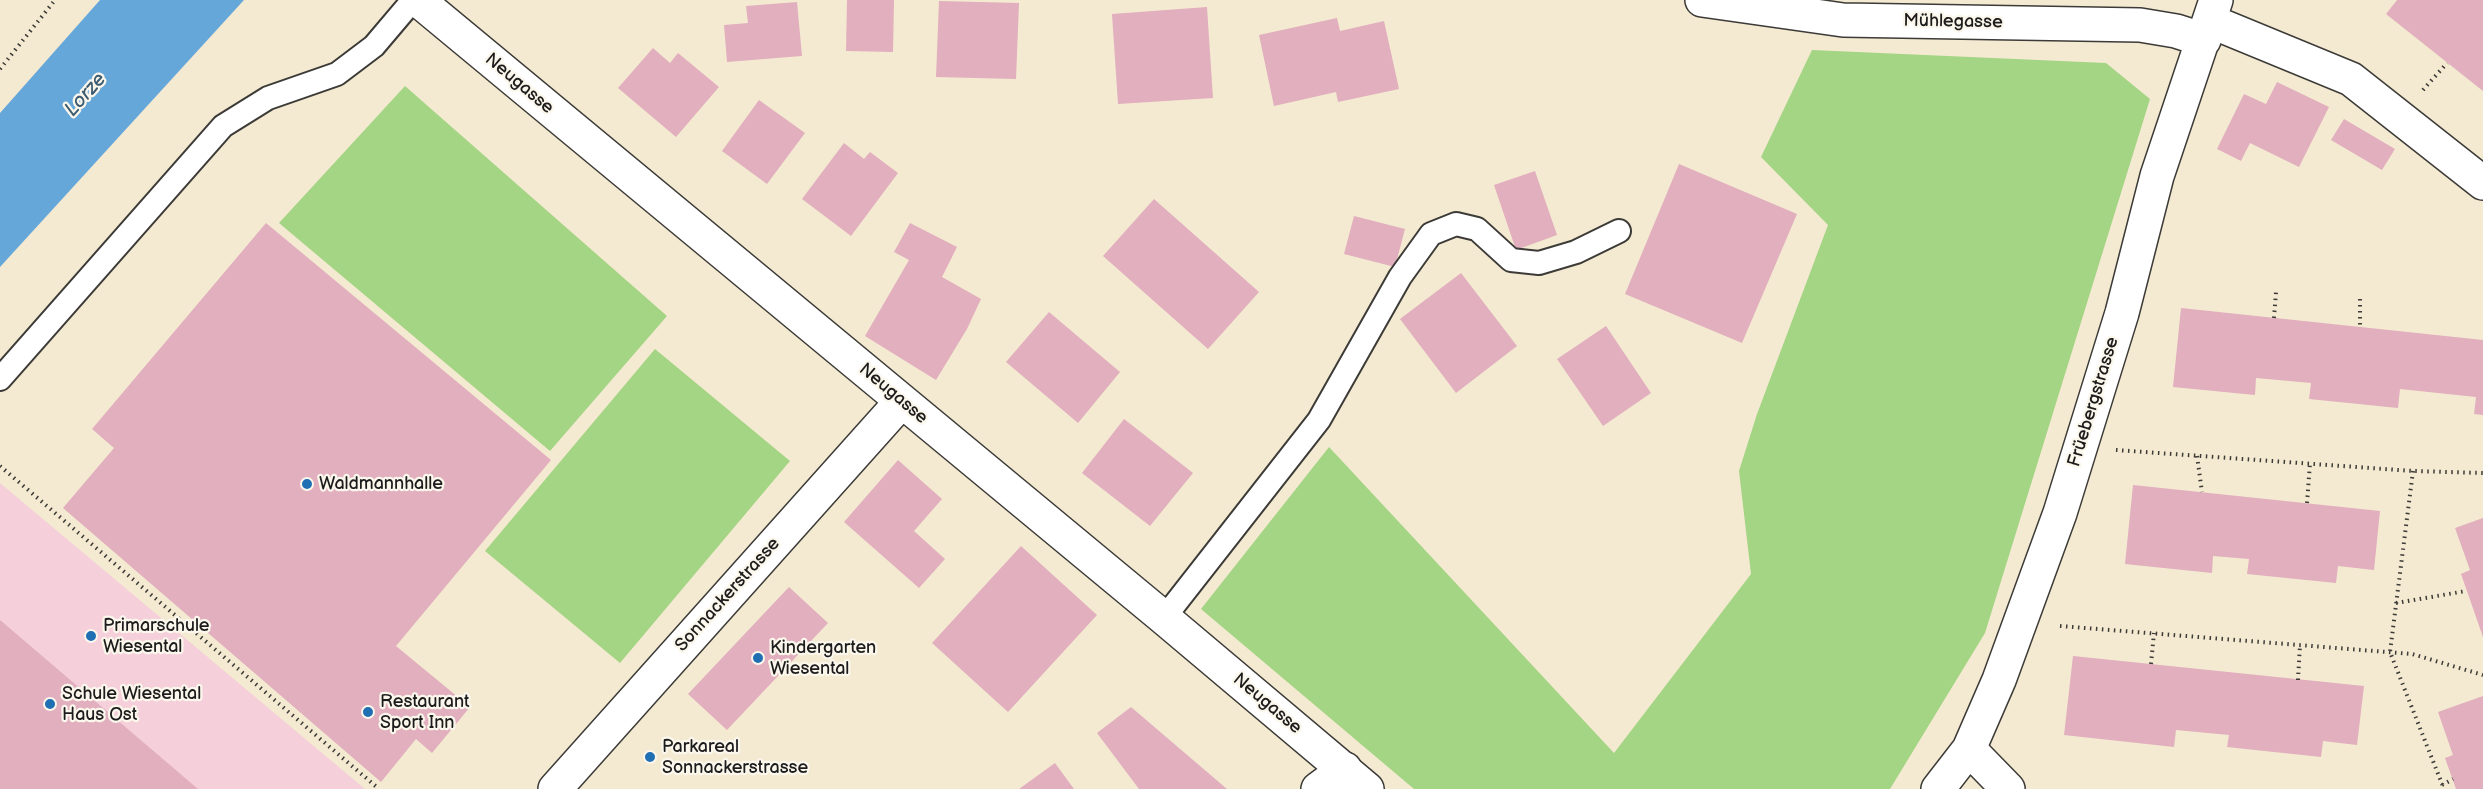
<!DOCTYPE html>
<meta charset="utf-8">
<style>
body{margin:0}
canvas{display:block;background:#f4e9d1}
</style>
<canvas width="2483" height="789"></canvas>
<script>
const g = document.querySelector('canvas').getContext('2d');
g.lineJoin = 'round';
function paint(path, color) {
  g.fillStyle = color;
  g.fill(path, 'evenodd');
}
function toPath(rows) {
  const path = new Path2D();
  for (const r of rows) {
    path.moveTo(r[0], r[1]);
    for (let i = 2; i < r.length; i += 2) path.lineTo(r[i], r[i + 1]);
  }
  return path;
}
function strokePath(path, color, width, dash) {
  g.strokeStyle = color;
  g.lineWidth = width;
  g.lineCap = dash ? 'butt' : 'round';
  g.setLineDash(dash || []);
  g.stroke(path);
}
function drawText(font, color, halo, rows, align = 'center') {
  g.font = font + ' "Balsamiq Sans",sans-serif';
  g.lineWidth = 4.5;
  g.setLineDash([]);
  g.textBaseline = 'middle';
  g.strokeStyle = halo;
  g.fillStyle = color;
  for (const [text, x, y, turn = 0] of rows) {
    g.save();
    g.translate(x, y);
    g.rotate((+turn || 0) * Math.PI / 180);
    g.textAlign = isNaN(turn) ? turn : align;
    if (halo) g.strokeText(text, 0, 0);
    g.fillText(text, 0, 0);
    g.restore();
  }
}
const built = toPath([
 [0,483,365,789,0,789]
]);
const green = toPath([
 [1812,50,2106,63,2150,99,1985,633,1890,789,1414,789,1201,609,1329,447,1614,753,1751,574,1739,471,1757,414,1828,225,1761,157],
 [405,86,667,316,550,451,279,223],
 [655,349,790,461,620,663,485,551]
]);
const water = toPath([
 [100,0,244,0,0,267,0,113]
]);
const building = toPath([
 [847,0,894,0,893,52,846,51],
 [2397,0,2483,0,2483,91,2386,14],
 [939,1,1019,3,1016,79,936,77],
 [797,2,802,56,727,62,724,25,748,23,746,6],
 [1207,7,1213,98,1118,104,1112,14],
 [1337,18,1340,31,1384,21,1399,89,1338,102,1336,92,1274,106,1259,35],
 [653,48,670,63,678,53,719,87,676,137,618,88],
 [2277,82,2329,107,2299,167,2250,143,2241,161,2217,149,2244,94,2266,104],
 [759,100,805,133,767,184,722,151],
 [2344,119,2395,149,2382,170,2331,140],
 [844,143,864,159,870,152,898,173,851,236,802,199],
 [1679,164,1797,214,1742,343,1625,294],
 [1535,171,1557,235,1516,250,1494,185],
 [1154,199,1259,292,1208,349,1103,256],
 [1354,216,1405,229,1395,267,1344,254],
 [266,223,551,460,396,646,470,707,432,753,416,739,381,782,63,508,114,448,92,429],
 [910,223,957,247,942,277,981,299,967,329,936,380,865,336,909,260,894,252],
 [1461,273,1517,346,1456,393,1400,319],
 [2181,308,2483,340,2483,415,2474,414,2476,397,2400,389,2398,408,2309,399,2311,383,2256,378,2255,395,2173,387],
 [1049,312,1120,372,1078,423,1006,362],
 [1606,326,1651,393,1603,426,1557,359],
 [1124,419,1193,473,1150,526,1082,473],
 [898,460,942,499,914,531,945,559,919,588,844,522],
 [2133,485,2380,511,2374,570,2338,566,2336,583,2247,574,2249,559,2213,556,2212,573,2125,564],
 [2483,518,2483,637,2461,574,2470,570,2455,528],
 [1021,546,1097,615,1008,712,932,643],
 [789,587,828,623,727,730,688,694],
 [0,620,198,789,0,789],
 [2073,656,2364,686,2357,745,2323,741,2321,757,2227,747,2229,735,2176,730,2174,747,2064,735],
 [2483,696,2483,789,2456,789,2445,758,2453,755,2438,712],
 [1131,707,1227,789,1139,789,1097,733],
 [1055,763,1074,789,1019,789]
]);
const path = toPath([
 [0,69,55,0],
 [2423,90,2447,63],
 [2360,299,2360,327],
 [2274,318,2276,292],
 [2116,450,2413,471,2483,473],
 [2197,456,2202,492],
 [0,466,379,789],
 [2413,471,2390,652,2444,789],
 [2307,503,2310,463],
 [2396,603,2466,591],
 [2060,626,2412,654,2483,675],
 [2151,664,2154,633],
 [2298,680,2300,645],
 [2442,785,2453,779]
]);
const service = toPath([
 [0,379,223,126,268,98,337,74,374,46,413,0],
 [1164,618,1319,420,1400,277,1431,234,1456,224,1477,229,1511,260,1539,263,1576,252,1619,231]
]);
const minor = toPath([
 [1702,0,1843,20,2140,25,2176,31,2204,40],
 [2210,21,2351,79,2483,183],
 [1969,749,2008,789],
 [555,789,901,402],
 [1318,789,1345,769],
 [1938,789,1969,749,1999,680,2060,513,2122,313,2157,176,2216,0]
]);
const tertiary = toPath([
 [418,0,1164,618,1367,789]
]);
const markers = [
 [307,484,6,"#1f6fb2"],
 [91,636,6,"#1f6fb2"],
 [758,658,6,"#1f6fb2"],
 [50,704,6,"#1f6fb2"],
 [368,712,6,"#1f6fb2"],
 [650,757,6,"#1f6fb2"]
];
const streetNames = [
 ["Mühlegasse",1953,22,1],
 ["Neugasse",519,84,40],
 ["Neugasse",893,394,40],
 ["Früebergstrasse",2094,402,-73],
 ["Sonnackerstrasse",728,595,-48],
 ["Neugasse",1267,704,40]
];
const poiNames = [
 ["Waldmannhalle",319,484],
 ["Primarschule",103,626],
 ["Wiesental",103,647],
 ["Kindergarten",770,648],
 ["Wiesental",770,669],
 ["Schule Wiesental",62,694],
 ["Haus Ost",62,715],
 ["Restaurant",380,702],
 ["Sport Inn",380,723],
 ["Parkareal",662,747],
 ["Sonnackerstrasse",662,768]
];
const waterNames = [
 ["Lorze",86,95,-48]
];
paint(built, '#f5cfda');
paint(green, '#a4d584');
paint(water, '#66a7da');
paint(building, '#e1afbe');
strokePath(service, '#3c3b37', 26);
strokePath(minor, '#3c3b37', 36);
strokePath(tertiary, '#3c3b37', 36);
strokePath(path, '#3c3b37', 4, [1.5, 4.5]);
strokePath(service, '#fff', 22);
strokePath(minor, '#fff', 33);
strokePath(tertiary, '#fff', 33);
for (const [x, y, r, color] of markers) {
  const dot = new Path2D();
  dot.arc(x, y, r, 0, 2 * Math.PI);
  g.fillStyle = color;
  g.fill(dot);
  strokePath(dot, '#fbf7ec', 2);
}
drawText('18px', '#1c1c1c', '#fbf7ec', streetNames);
drawText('18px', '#1c1c1c', '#fbf7ec', poiNames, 'left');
drawText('italic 20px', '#3d5b71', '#fbf7ec', waterNames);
</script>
